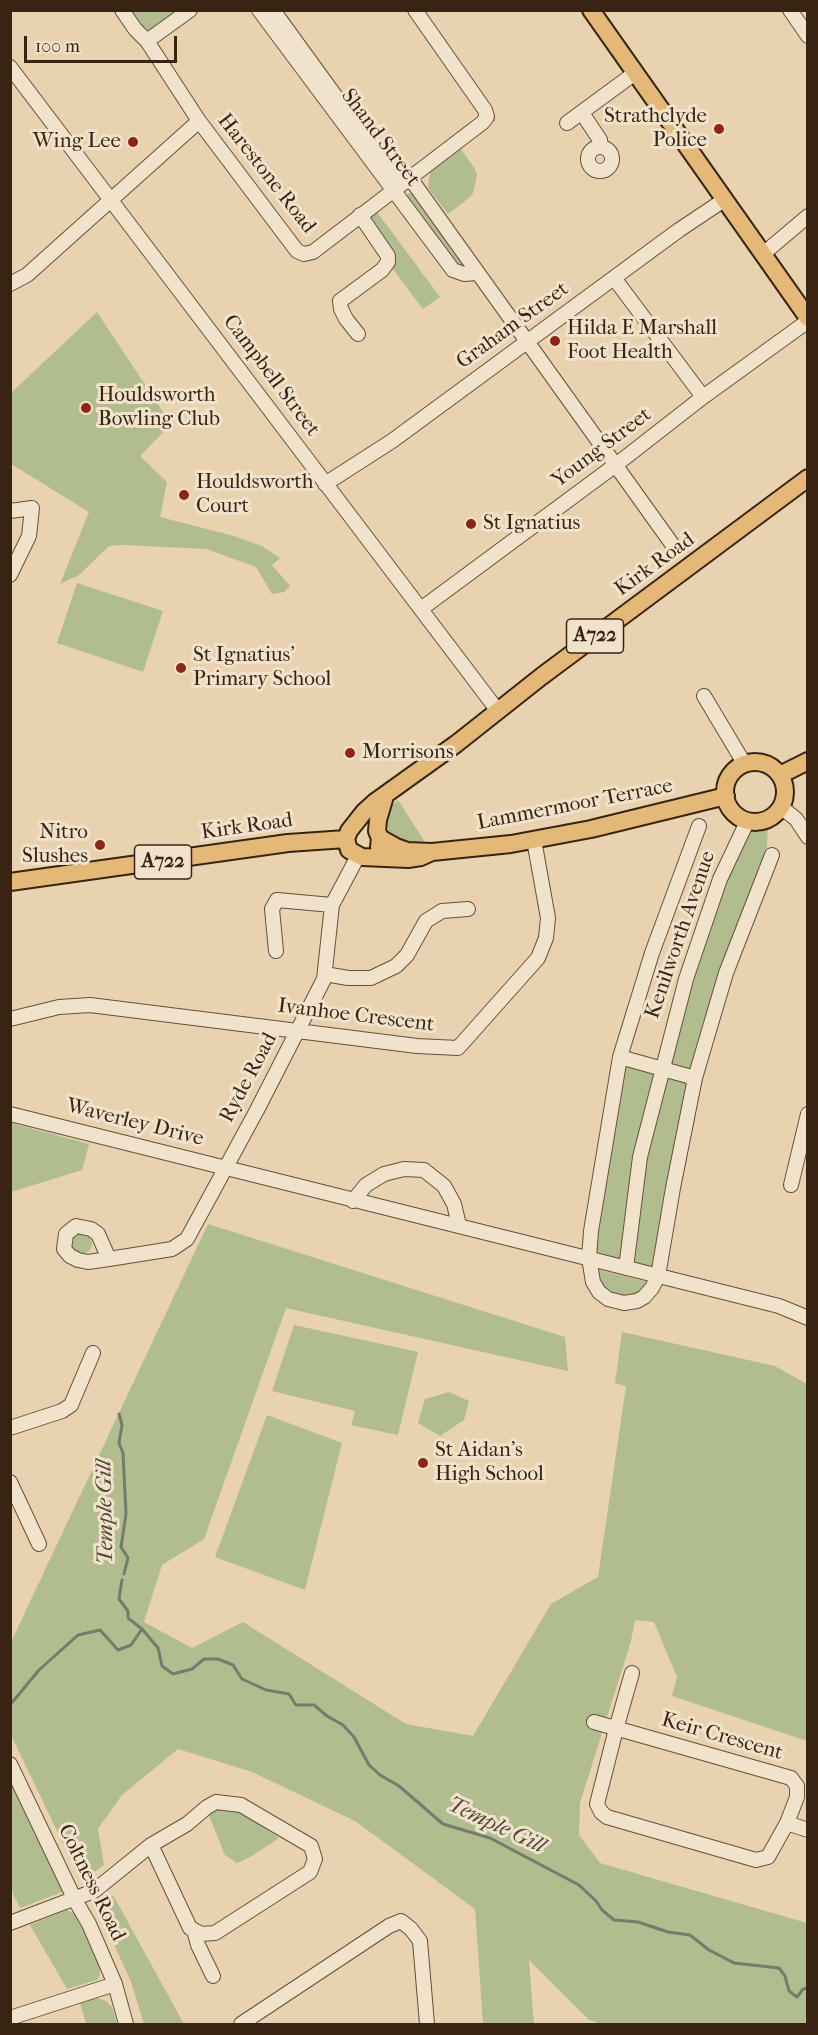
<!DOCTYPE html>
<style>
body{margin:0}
#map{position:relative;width:818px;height:2035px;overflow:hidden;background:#e9d2af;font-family:"IM FELL French Canon",serif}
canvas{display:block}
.frame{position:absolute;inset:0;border:12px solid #392414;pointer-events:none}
.scale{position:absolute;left:24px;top:36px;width:153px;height:27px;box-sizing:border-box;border:3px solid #392414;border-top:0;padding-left:8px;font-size:18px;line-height:21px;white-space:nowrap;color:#392414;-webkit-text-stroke:4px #f1e2cb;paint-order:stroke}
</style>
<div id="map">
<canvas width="818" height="2035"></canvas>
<div class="frame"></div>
<div class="scale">100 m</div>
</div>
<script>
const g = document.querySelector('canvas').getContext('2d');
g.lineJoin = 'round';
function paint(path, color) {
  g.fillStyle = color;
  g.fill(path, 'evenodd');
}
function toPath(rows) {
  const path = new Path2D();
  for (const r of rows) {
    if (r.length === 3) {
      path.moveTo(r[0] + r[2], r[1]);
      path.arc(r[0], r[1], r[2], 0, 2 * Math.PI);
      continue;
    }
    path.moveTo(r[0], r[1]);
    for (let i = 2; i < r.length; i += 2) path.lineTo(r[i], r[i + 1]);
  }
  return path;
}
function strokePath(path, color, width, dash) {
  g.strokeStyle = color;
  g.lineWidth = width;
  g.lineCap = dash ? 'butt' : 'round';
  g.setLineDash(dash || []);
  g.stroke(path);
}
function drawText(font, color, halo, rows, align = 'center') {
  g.font = font + ' "IM FELL French Canon",serif';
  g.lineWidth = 6;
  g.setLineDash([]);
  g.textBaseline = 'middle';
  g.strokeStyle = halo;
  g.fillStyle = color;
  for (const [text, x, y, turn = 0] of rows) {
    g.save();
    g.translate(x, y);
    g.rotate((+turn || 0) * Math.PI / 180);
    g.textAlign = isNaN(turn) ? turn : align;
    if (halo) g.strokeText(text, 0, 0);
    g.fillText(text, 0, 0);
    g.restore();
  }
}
const green = toPath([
 [129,11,180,11,154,30,143,30],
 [461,149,475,169,477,175,473,193,469,198,448,214,428,188,430,172],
 [409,193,412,193,464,267,463,269,454,264,406,197],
 [377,212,440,297,423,309,392,268,395,258,370,223,371,217],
 [97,312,171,424,140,456,167,482,160,517,234,536,262,546,280,558,272,565,290,586,284,592,272,594,256,567,206,549,124,545,109,546,79,575,60,584,89,512,11,464,11,393],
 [77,583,163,611,143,672,57,643],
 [398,800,425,842,405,842,394,839,388,832,387,815,391,806],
 [752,821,768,826,767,847,691,1073,668,1067,689,979,723,880],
 [624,1062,658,1072,623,1261,593,1253],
 [664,1074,691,1081,657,1269,630,1262,643,1158],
 [11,1123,89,1144,82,1170,11,1192],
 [208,1224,565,1337,568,1371,286,1308,204,1539,162,1565,144,1622,192,1648,243,1622,406,1724,473,1736,551,1604,598,1577,626,1386,615,1383,622,1332,775,1366,807,1384,807,1741,672,1696,677,1677,654,1622,635,1620,631,1641,580,1803,579,1835,600,1863,807,1923,807,2024,602,2024,589,2020,529,1960,534,2024,483,2024,475,1909,355,1821,252,1772,178,1749,122,1795,98,1829,104,1865,81,1881,11,1735,11,1642],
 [81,1243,11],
 [596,1269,648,1282,636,1298,613,1297,596,1279],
 [294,1325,418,1352,398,1435,351,1425,355,1411,272,1391],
 [449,1392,469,1401,464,1420,440,1436,418,1423,425,1399],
 [267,1415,342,1443,305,1590,215,1557],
 [10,1778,65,1891,20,1908,11,1890],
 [224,1805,252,1819,279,1838,252,1856,237,1863,225,1855,208,1813],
 [113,1895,184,2024,144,2024,131,1982,96,1905],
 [67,1910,77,1915,100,1964,100,1975,97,1980,67,1989,30,1925],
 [97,1998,106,2001,112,2007,117,2024,86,2024,80,2003]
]);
const stream = toPath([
 [119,1414,122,1425,119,1443,123,1453,126,1514,121,1547,128,1558,124,1574],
 [122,1580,119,1599,128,1611,128,1618,142,1629,158,1648,162,1666,173,1674,192,1669,204,1659,218,1659,233,1665,242,1679,266,1690,289,1694,296,1705,314,1705,327,1716,343,1725,354,1737,369,1765,380,1775,399,1786,443,1824,490,1838,579,1885,596,1901,602,1910,614,1920,638,1922,668,1932,690,1935,709,1950,734,1963,779,1968,785,1976,789,1991,797,1997,803,1989,808,1988],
 [10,1705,39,1670,78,1635,100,1630,118,1650,131,1645,142,1629]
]);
const minor = toPath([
 [122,10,135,29,147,41,199,121,297,251,304,254,313,252,482,123,487,117,485,110,415,10],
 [259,10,453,270,464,274,477,273],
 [273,10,387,167,402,183],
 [790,10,808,36],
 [147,41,190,10],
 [10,67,498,711],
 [582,113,600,140,601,147],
 [567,123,635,73],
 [600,159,12],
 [410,178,672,544],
 [763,254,808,216],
 [614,278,703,397],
 [10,284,27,275,199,121],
 [358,334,346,319,341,309,340,301,382,270,388,262,388,256,360,215],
 [325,484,392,441,679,230,724,200],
 [10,511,32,508,29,536,10,575],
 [421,609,617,464,703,397,808,321],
 [704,696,744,763],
 [781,807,796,819,808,837],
 [699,826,652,953,620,1057,591,1231,589,1258,593,1282,599,1292,608,1299,624,1303,637,1301,644,1297,652,1288,658,1276,673,1188,695,1078,726,973,772,855],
 [276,951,272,909,277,900,332,905],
 [325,974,348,978,371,978,396,966,407,955,426,921,442,911,468,909],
 [10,1019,59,1007,90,1005,417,1046,458,1048,538,958,546,938,548,918,534,840],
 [620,1057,695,1078],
 [10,1114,779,1306,808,1318],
 [791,1185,808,1114],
 [353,1201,366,1185,384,1174,404,1169,424,1170,444,1186,454,1204,459,1225],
 [109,1259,98,1234,91,1229,76,1226,66,1234,64,1249,70,1256,78,1260,88,1262,109,1259,172,1249,187,1239,257,1110,324,979,332,905,358,856],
 [626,1268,640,1157,686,979,720,879,746,824,753,821],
 [10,1428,62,1411,71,1405,93,1353],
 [10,1482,39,1544],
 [632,1673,616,1729,597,1804,601,1812,607,1817,756,1860,768,1857,787,1823,808,1830],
 [594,1722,791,1778,797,1786,797,1797,787,1823],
 [10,1764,75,1900,89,1924,115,1984,126,2024],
 [10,1923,94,1891,151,1845,187,1824,207,1807,216,1802,241,1805,311,1846,315,1859,310,1872,215,1933,201,1934,190,1928,151,1845],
 [194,1930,198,1945,213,1976],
 [10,2018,115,1984],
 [241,2024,389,1926,401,1921,411,1929,420,1941,427,2024]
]);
const major = toPath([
 [591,10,808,318],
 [755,792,30],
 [780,775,808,761],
 [380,838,396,847,407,851,432,852,511,844,591,829,726,796],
 [379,847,380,838,377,831,378,820,385,796],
 [432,852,421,857,408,859,362,857,349,850,346,839,349,831,364,812,375,802,456,744,542,676,808,478],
 [10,882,288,843,346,839]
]);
const markers = [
 [719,129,6,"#8f2418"],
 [133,142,6,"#8f2418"],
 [555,341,6,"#8f2418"],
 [86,408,6,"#8f2418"],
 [184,495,6,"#8f2418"],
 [471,524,6,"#8f2418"],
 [181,668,6,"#8f2418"],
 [350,753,6,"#8f2418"],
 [100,845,6,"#8f2418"],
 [423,1463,6,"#8f2418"]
];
const shields = [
 [595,636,57],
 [163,862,57]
];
const shieldNames = [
 ["A722",595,636],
 ["A722",163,862]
];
const poiNames = [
 ["Strathclyde",707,117,"right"],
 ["Police",707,141,"right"],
 ["Wing Lee",121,142,"right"],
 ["Hilda E Marshall",567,329],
 ["Foot Health",567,353],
 ["Houldsworth",98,396],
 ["Bowling Club",98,420],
 ["Houldsworth",196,483],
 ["Court",196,507],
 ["St Ignatius",483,524],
 ["St Ignatius'",193,656],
 ["Primary School",193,680],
 ["Morrisons",362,753],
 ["Nitro",88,833,"right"],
 ["Slushes",88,857,"right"],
 ["St Aidan's",435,1451],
 ["High School",435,1475]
];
const streetNames = [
 ["Shand Street",380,138,53],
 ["Harestone Road",266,174,52],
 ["Graham Street",513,326,-36],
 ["Campbell Street",271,376,53],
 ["Young Street",602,448,-37],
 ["Kirk Road",655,565,-36],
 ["Lammermoor Terrace",575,805,-11],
 ["Kirk Road",247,827,-8],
 ["Kenilworth Avenue",681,935,-71],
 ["Ivanhoe Crescent",356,1016,7],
 ["Ryde Road",249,1078,-62],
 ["Waverley Drive",135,1123,14],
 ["Keir Crescent",722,1737,16],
 ["Coltness Road",91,1883,64]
];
const waterNames = [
 ["Temple Gill",106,1512,-91],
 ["Temple Gill",496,1826,25]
];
paint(green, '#b1bd8f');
strokePath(stream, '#727d6c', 3);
strokePath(minor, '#65503b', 16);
strokePath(major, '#392414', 20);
strokePath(minor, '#f1e2cb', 14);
strokePath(major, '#e4b978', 16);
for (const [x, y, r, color] of markers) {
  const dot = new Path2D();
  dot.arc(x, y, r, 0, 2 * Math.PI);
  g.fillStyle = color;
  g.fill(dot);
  strokePath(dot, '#f1e2cb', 2);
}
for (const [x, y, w] of shields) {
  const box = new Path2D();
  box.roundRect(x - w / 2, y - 17, w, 34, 4.5);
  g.fillStyle = '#f1e2cb';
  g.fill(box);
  strokePath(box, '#392414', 1.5);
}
drawText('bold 20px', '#392414', null, shieldNames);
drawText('21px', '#392414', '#f1e2cb', poiNames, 'left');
drawText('21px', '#392414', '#f1e2cb', streetNames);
drawText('italic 22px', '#514939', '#f1e2cb', waterNames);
</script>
